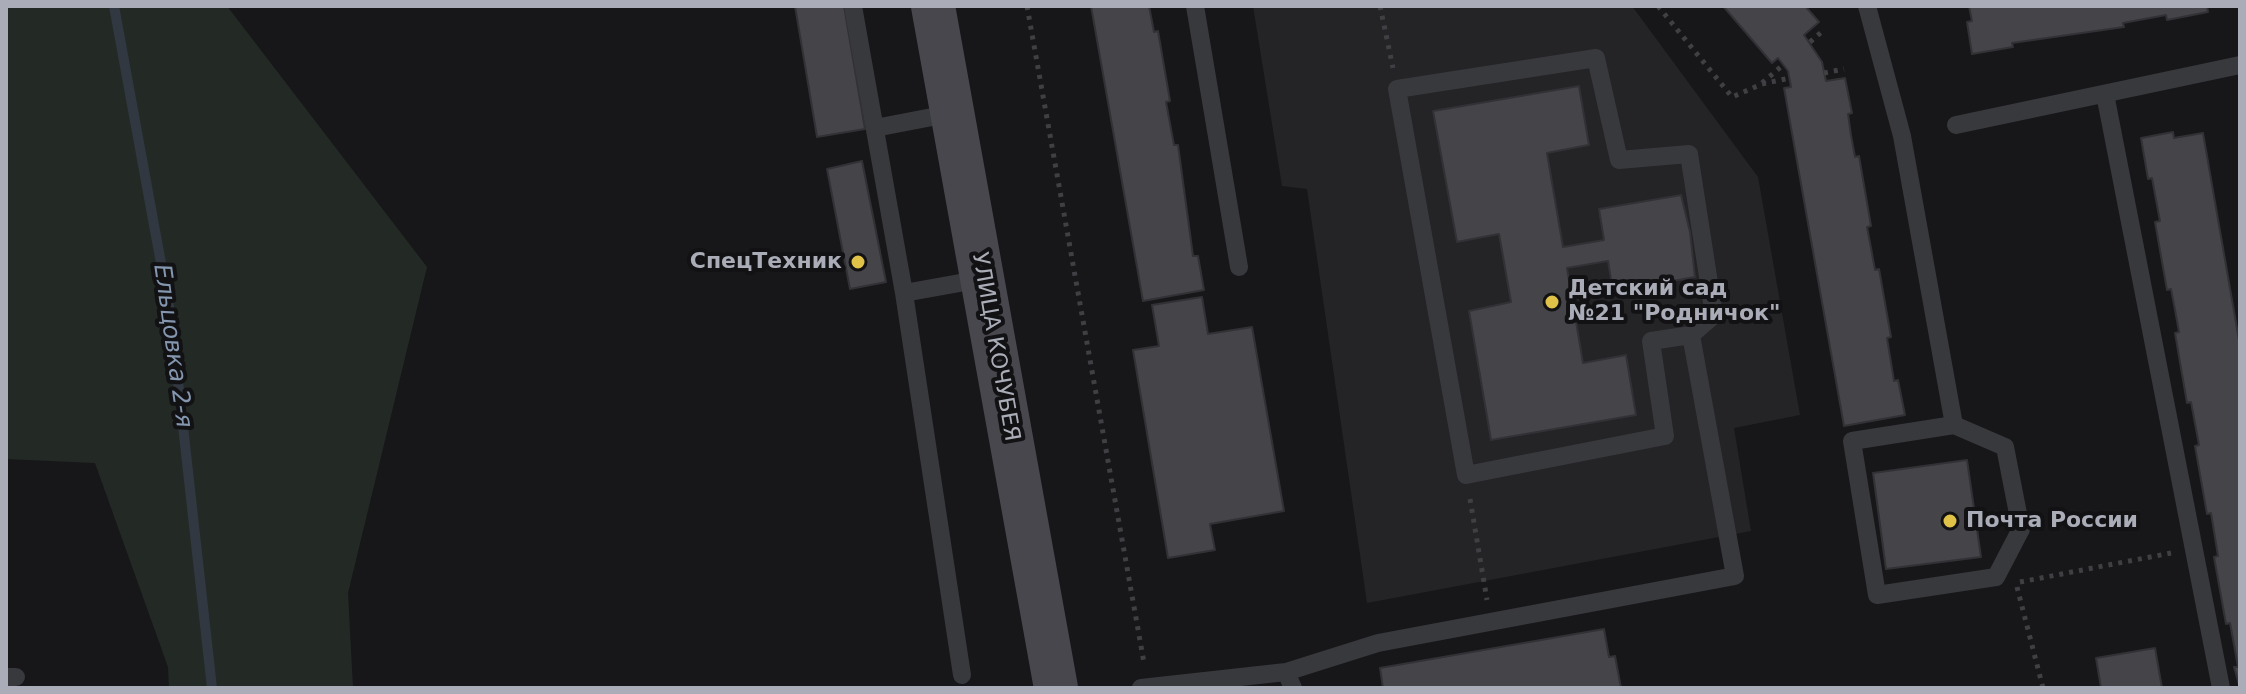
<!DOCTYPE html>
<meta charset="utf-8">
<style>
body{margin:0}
#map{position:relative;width:2246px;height:694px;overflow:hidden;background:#171719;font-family:"DejaVu Sans",sans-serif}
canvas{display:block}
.frame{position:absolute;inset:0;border:8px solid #aaadb7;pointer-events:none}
</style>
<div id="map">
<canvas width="2246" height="694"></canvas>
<div class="frame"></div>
</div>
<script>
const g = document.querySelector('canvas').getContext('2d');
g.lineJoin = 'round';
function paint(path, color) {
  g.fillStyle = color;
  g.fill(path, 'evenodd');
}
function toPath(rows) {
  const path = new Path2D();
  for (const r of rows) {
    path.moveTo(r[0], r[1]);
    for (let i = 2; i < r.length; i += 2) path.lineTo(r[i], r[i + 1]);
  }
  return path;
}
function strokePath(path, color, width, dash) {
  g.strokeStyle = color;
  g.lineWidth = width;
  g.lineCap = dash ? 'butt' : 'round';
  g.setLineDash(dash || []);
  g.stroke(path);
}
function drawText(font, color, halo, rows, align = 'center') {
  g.font = font + ' "DejaVu Sans",sans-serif';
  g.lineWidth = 8;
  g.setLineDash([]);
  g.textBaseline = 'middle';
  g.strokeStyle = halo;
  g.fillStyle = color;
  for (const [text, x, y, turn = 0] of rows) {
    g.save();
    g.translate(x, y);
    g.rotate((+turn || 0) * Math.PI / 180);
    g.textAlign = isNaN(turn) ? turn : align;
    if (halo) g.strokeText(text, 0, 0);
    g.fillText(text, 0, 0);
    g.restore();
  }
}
const built = toPath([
 [1253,6,1632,6,1758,177,1800,415,1734,428,1751,531,1367,603,1307,189,1282,186]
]);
const green = toPath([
 [6,6,227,6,427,267,348,593,353,688,169,688,168,667,95,463,6,459]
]);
const stream = toPath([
 [114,6,171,318,212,688]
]);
const building = toPath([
 [795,6,844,6,865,129,817,137,795,6],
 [1091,6,1149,6,1154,32,1158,31,1170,101,1166,102,1174,145,1178,145,1193,256,1198,256,1204,290,1143,301,1091,6],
 [1723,6,1805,6,1819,22,1804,35,1822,62,1826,81,1845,78,1852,113,1848,114,1851,135,1855,157,1859,156,1871,226,1867,227,1871,248,1875,270,1879,269,1891,337,1887,338,1894,381,1898,380,1905,415,1844,426,1784,88,1791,87,1788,71,1778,58,1772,63,1723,6],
 [1969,6,2207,6,2208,12,2167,20,2166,15,2123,23,2124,27,2012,43,2013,47,1972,54,1967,22,1972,21,1969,6],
 [1579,86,1589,145,1547,153,1563,247,1604,240,1599,209,1681,195,1690,232,1695,277,1613,292,1608,261,1567,268,1583,363,1626,355,1636,415,1491,440,1469,311,1511,302,1499,234,1457,242,1433,111,1579,86],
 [2173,132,2174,138,2203,133,2240,346,2240,688,2234,667,2238,667,2230,623,2226,624,2214,557,2218,556,2211,513,2207,514,2195,446,2199,445,2191,402,2187,403,2175,333,2179,332,2175,310,2171,289,2167,290,2155,222,2160,221,2156,200,2152,178,2148,179,2141,138,2173,132],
 [862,161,886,282,850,289,827,169,862,161],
 [1202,297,1208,334,1252,327,1284,511,1210,524,1215,550,1168,558,1133,350,1159,346,1152,305,1202,297],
 [1967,460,1981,557,1886,569,1873,473,1967,460],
 [1604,629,1609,657,1615,656,1621,688,1383,688,1380,668,1604,629],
 [2155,648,2162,688,2101,688,2096,658,2155,648]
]);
const path = toPath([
 [1027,6,1144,663],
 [1380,6,1393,68],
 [1658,6,1732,97,1762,84,1790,78],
 [1810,42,1825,29],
 [1824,73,1844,69],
 [1762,83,1783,65],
 [1470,499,1487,600],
 [2020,582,2171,553],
 [2017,587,2043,688]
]);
const lane = toPath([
 [853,6,904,293],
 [1195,6,1239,267],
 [1867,6,1902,136,1954,425],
 [2105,94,2221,688],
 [1956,125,2240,65],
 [875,128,953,113],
 [1954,425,2005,447,2021,529,1996,577,1877,595,1852,441,1954,425],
 [1286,672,1378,643,1735,576,1691,335,1714,315,1689,154,1619,160,1596,58,1397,89,1466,475,1665,436,1651,341,1691,335],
 [962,675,904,293,982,279],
 [6,677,16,677],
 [1141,688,1286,672,1293,688]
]);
const secondary = toPath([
 [933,6,1056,688]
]);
const markers = [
 [858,262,8,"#e0c248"],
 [1552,302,8,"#e0c248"],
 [1950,521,8,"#e0c248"]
];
const poiNames = [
 ["СпецТехник",842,262,"right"],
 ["Детский сад",1568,289],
 ["№21 \"Родничок\"",1568,314],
 ["Почта России",1966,521]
];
const streetNames = [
 ["УЛИЦА КОЧУБЕЯ",995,347,80]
];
const waterNames = [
 ["Ельцовка 2-я",172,346,82]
];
paint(built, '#242326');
paint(green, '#232a25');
strokePath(stream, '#313841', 10);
paint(building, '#444449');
strokePath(building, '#323135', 2);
strokePath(path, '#3f3f44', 5, [4, 6]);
strokePath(lane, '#38393d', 18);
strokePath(secondary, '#47474d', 44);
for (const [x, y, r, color] of markers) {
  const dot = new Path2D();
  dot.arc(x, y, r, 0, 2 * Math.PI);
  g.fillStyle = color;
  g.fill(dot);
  strokePath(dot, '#121214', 3);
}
drawText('bold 22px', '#aaadb7', '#121214', poiNames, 'left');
drawText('22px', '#aaadb7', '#121214', streetNames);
drawText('italic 24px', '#8596af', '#121214', waterNames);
</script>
